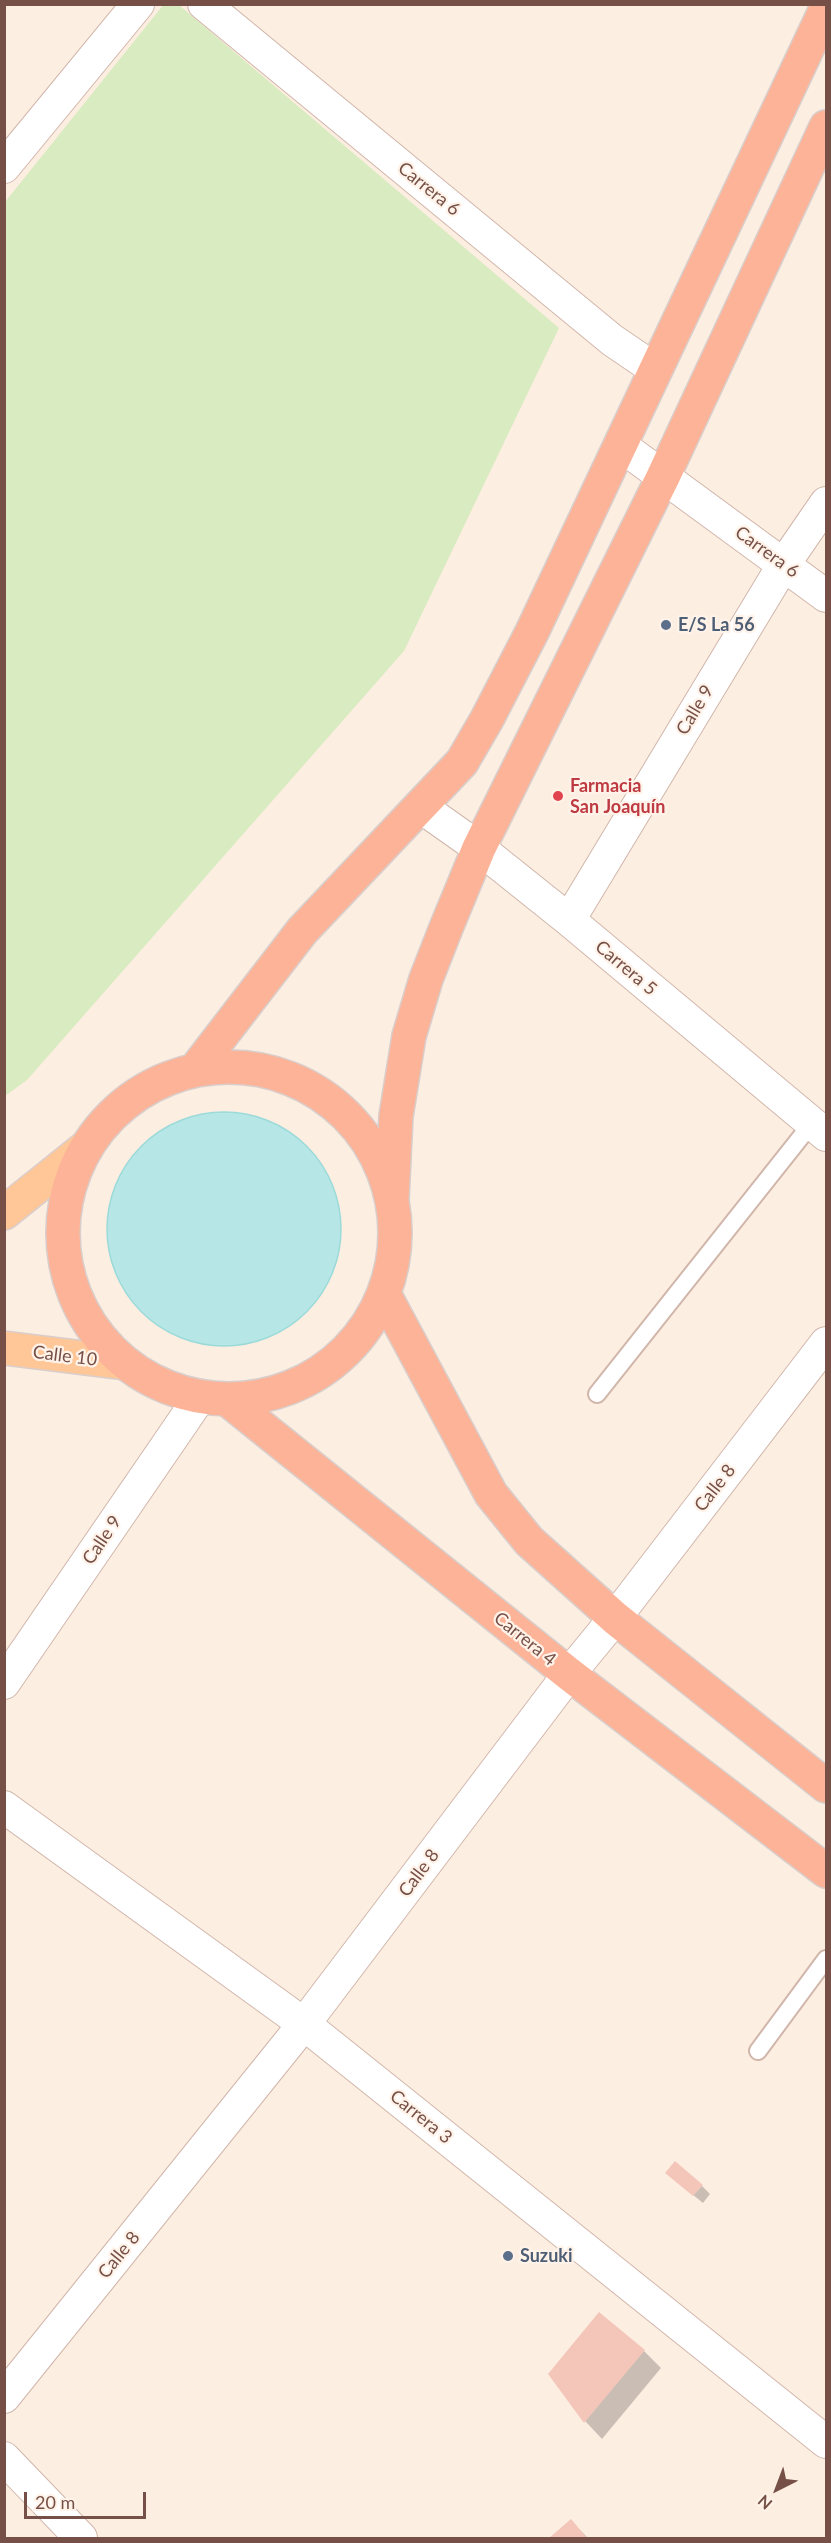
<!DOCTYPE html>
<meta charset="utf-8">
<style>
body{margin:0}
#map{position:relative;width:831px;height:2543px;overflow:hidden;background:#fdeee2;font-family:Lato,sans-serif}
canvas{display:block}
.frame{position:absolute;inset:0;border:6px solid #765047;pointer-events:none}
.north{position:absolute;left:747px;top:2459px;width:60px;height:60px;-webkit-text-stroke:4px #fff3e9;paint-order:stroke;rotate:222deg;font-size:16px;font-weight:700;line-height:24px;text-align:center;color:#765047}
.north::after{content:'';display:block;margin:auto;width:21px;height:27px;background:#765047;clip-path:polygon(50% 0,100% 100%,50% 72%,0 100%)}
.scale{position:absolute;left:24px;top:2492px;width:122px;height:27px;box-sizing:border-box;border:3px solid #765047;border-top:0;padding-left:8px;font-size:18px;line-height:21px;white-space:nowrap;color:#765047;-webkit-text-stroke:4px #fff3e9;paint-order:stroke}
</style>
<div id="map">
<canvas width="831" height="2543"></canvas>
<div class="frame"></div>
<div class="north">N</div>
<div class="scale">20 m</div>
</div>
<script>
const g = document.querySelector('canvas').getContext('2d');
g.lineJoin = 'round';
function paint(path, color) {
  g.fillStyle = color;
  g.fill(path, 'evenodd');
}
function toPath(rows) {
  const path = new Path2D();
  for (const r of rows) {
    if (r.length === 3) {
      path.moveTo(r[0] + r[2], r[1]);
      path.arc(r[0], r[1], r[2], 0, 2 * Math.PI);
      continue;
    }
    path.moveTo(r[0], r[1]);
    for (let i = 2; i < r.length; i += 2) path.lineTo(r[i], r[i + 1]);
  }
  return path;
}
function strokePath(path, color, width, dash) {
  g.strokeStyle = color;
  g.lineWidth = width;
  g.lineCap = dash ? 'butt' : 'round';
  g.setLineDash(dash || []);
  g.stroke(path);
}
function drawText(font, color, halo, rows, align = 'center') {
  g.font = font + ' Lato,sans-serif';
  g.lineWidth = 4.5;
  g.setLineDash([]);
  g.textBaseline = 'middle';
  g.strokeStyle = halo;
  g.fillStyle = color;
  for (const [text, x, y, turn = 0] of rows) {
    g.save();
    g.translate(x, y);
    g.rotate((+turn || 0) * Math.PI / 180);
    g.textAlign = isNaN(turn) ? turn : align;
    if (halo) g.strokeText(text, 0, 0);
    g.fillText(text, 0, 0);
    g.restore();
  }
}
const green = toPath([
 [164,4,179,5,559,328,404,651,27,1080,5,1096,5,202]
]);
const water = toPath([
 [224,1229,117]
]);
const shadow = toPath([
 [676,2181,702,2186,710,2194,703,2203],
 [644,2351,661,2368,602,2439,586,2422,550,2374],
 [571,2521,588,2538,551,2538]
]);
const building = toPath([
 [675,2161,703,2185,693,2196,665,2173],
 [599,2312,645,2350,584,2423,548,2374],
 [571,2519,587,2538,549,2538]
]);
const service = toPath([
 [597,1394,812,1123],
 [758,2051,826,1959]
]);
const minor = toPath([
 [204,4,612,340,656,370],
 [4,167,138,4],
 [620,445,826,596],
 [421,807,479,848,569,920,826,1135],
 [569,920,784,564,826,503],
 [4,1683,200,1397],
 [4,1807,304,2024,826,2442],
 [4,2397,304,2024,569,1674,615,1618,826,1343],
 [4,2458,81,2538]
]);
const primary = toPath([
 [4,1213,85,1148],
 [4,1348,125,1363]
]);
const trunk = toPath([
 [229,1233,166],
 [195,1070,302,931,462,762,487,719,532,632,826,9],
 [392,1199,396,1116,409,1036,426,979,446,928,479,848,663,477,826,127],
 [384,1294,491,1494,529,1541,615,1618,826,1786],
 [228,1400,569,1674,826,1871]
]);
const markers = [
 [666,625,6,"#5c6f8a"],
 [558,796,6,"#e0444e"],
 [508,2256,6,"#5c6f8a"]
];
const streetNames = [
 ["Carrera 6",429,189,39],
 ["Carrera 6",767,552,36],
 ["Calle 9",695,710,-59],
 ["Carrera 5",626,968,40],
 ["Calle 10",65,1356,7],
 ["Calle 8",715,1488,-52],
 ["Calle 9",102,1540,-56],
 ["Carrera 4",525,1639,39],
 ["Calle 8",419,1873,-53],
 ["Carrera 3",421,2117,39],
 ["Calle 8",119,2255,-51]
];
const serviceNames = [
 ["E/S La 56",678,625],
 ["Suzuki",520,2256]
];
const healthNames = [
 ["Farmacia",570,786],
 ["San Joaquín",570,807]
];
paint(green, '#d9ebc0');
paint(water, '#b6e7e6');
strokePath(water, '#9cdad9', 1.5);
paint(shadow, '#0003');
paint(building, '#f4c6b9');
strokePath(service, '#d1b6ab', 20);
strokePath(minor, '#d1b6ab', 34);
strokePath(primary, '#d9cecb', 36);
strokePath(trunk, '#d9cecb', 36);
strokePath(service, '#fff', 16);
strokePath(minor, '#fff', 32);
strokePath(primary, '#ffc798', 33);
strokePath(trunk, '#fcb397', 33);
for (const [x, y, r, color] of markers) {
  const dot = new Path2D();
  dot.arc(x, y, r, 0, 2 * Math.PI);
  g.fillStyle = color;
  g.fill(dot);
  strokePath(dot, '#fff3e9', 2);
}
drawText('18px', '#765047', '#fff3e9', streetNames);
drawText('bold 18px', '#4e5e75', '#fff3e9', serviceNames, 'left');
drawText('bold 18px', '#be3a42', '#fff3e9', healthNames, 'left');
</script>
